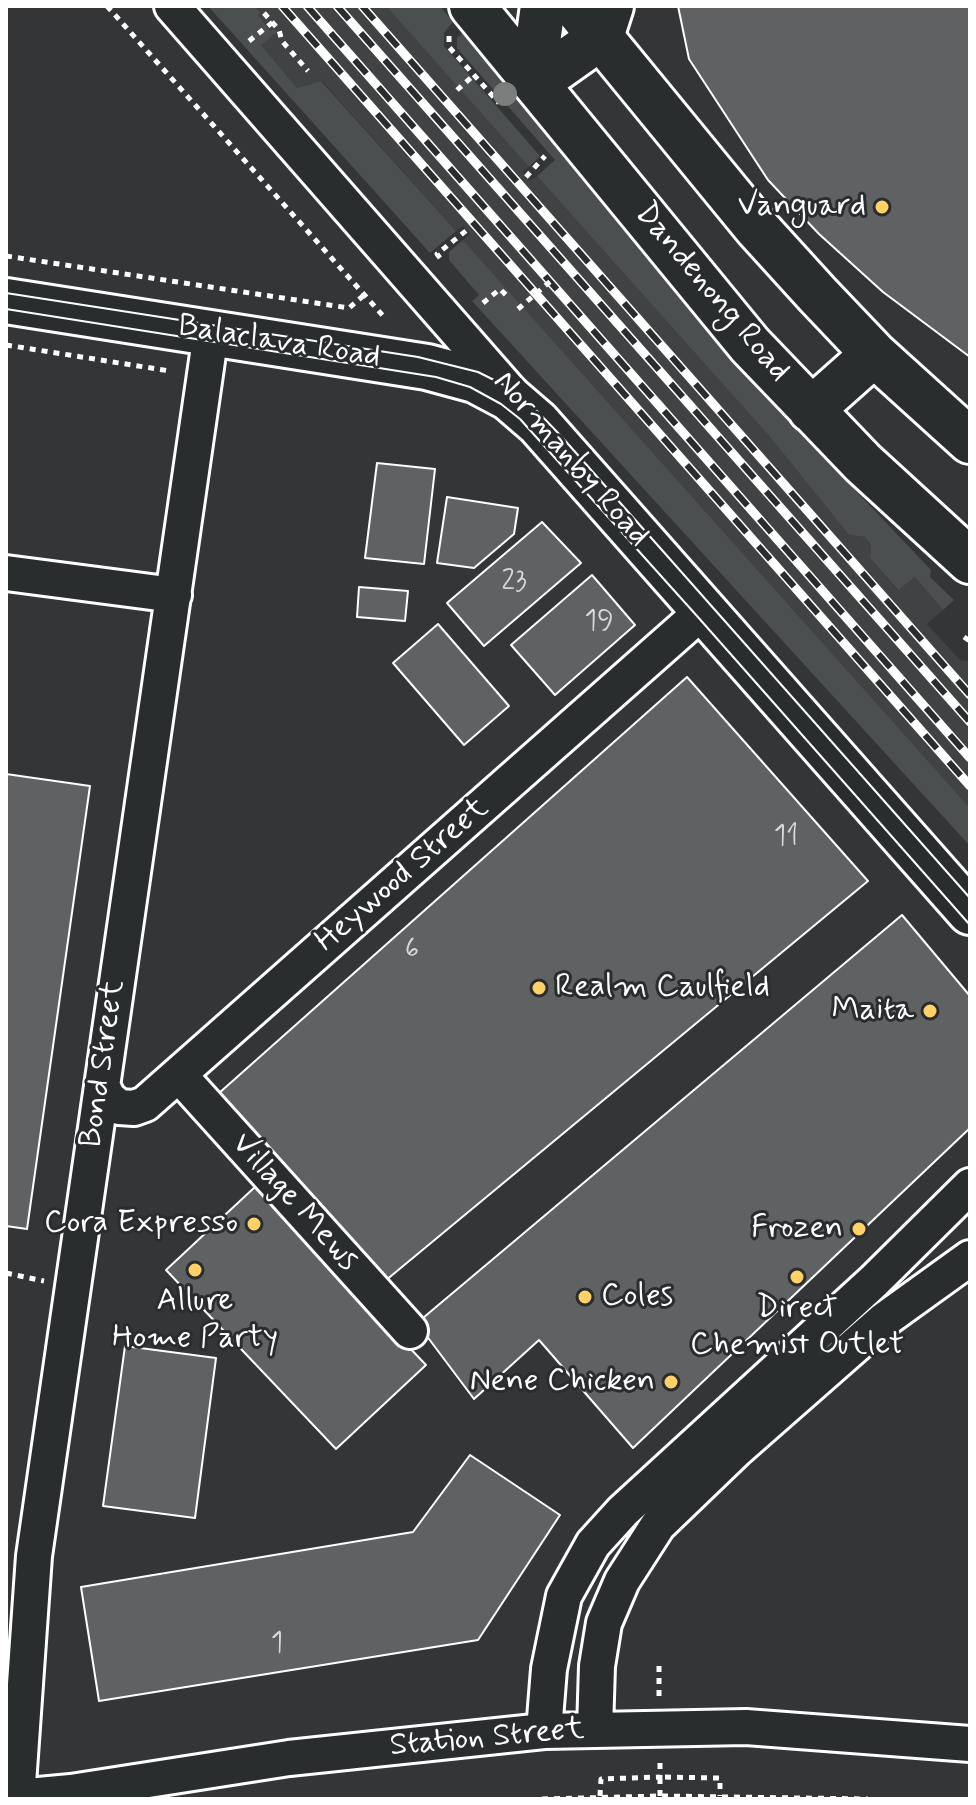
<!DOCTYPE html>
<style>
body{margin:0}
#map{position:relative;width:976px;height:1805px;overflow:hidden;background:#333536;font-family:Mynerve,sans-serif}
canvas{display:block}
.frame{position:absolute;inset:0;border:8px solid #fff;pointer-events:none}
</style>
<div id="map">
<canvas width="976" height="1805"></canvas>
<div class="frame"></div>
</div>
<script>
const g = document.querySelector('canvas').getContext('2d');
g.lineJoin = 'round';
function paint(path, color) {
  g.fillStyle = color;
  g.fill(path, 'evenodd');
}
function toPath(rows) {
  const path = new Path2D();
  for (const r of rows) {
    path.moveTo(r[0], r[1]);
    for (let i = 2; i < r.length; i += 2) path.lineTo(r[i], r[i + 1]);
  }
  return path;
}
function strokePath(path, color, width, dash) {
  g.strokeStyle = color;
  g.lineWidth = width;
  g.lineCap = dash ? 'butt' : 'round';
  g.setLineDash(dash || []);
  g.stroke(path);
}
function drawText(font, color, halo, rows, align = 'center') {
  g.font = font + ' Mynerve,sans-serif';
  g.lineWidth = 6;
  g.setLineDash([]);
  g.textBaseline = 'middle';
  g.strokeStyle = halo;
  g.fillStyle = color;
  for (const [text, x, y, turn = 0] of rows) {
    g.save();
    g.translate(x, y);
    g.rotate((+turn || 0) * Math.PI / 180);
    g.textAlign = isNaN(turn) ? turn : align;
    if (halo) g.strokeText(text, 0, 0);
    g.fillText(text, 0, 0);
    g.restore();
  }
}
const built = toPath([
 [255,6,386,6,529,167,522,172,530,181,537,176,770,437,849,535,865,537,871,545,870,558,897,590,915,577,943,610,927,624,960,660,970,661,970,808,463,240,470,234,463,226,456,231,322,81,297,88,261,45,271,31,257,15,260,12]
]);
const green = toPath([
 [208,6,255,6,260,12,258,16,271,31,274,29,277,32,261,45,297,88,321,81,456,231,430,253],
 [386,6,440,6,453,22,444,33,444,46,540,156,529,167],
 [463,33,708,328,783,414,931,570,930,577,954,600,943,610,915,577,898,590,870,558,871,545,865,537,849,535,770,437,537,176,555,160,457,48,457,38],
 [463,240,970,808,970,846,472,301,479,295,449,260,449,252]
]);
const building = toPath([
 [678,6,970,6,970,357,883,292,819,234,768,180,689,59,678,6],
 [377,463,435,469,424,564,365,558,377,463],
 [447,497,518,508,514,534,474,568,437,563,447,497],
 [542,522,581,563,484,646,447,603,542,522],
 [592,575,635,625,555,695,511,645,592,575],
 [359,587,408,591,405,621,357,617,359,587],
 [438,624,509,706,464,745,393,663,438,624],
 [687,677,868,881,385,1281,218,1094,687,677],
 [6,774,90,786,27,1229,6,1226,6,774],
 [902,915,970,996,970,1128,633,1448,539,1340,474,1399,417,1323,902,915],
 [256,1186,426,1365,336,1449,166,1270,256,1186],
 [125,1346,216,1358,195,1518,103,1506,125,1346],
 [470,1455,560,1515,478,1640,99,1701,81,1587,413,1532,470,1455]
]);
const path = toPath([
 [107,6,385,318],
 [264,13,279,30,282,41,308,71],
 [449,36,449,47,499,103],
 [249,41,273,22],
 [457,90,474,75],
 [526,177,545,156],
 [6,256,349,308,363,296],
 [440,258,437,254,467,230],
 [483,303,500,289,507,296],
 [6,345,170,371],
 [964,637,970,641],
 [6,1273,44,1281],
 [659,1666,659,1697],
 [600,1796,601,1779,660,1777,660,1759],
 [660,1796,660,1777,720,1778,720,1796],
 [542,1799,660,1796,868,1799]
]);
const minor = toPath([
 [172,6,511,393],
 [6,573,174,595],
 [179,1075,410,1331],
 [102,1085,108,1098,119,1107,134,1108,145,1104,703,611],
 [595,1730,597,1666,604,1623,622,1581,658,1525,736,1450,884,1320,970,1258],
 [544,1731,549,1669,564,1596,593,1544,623,1511,874,1281,970,1186],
 [6,1798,71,1792,289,1758,544,1731,746,1727,970,1744],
 [17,1798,34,1556,211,333]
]);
const major = toPath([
 [533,78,543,6],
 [536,83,601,37,611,6],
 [6,301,427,367,475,380,509,398,538,423,970,912]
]);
const highway = toPath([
 [472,6,750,345,863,463,970,561],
 [575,6,757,228,817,294,874,354,970,441],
 [811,410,874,354]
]);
const tram = toPath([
 [6,293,418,357,478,372,504,385,535,409,561,436,970,898],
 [6,309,436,377,470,387,501,404,520,419,697,616,970,925]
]);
const rail = toPath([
 [282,6,970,786],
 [307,6,970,758],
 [337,6,970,722],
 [362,6,970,695]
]);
const pathBridge = toPath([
 [518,309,552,280]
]);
const trees = [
 [505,94]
];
const markers = [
 [882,207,8,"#ffd166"],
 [539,988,8,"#ffd166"],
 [930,1011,8,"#ffd166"],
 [254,1224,8,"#ffd166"],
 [859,1229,8,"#ffd166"],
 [195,1270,8,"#ffd166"],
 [797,1277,8,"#ffd166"],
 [585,1297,8,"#ffd166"],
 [671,1382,8,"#ffd166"]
];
const numberNames = [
 ["23",514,583],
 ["19",599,623],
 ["11",786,838],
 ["6",412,951],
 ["1",277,1645]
];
const poiNames = [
 ["Vanguard",866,207],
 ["Realm Caulfield",555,988,"left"],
 ["Maita",914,1011],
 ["Cora Expresso",238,1224],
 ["Frozen",843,1229],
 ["Coles",601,1297,"left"],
 ["Allure",195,1302,"center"],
 ["Home Party",195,1339,"center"],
 ["Direct",797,1309,"center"],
 ["Chemist Outlet",797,1346,"center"],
 ["Nene Chicken",655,1382]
];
const streetNames = [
 ["Dandenong Road",711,293,50],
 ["Balaclava Road",279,343,9],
 ["Normanby Road",570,460,49],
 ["Heywood Street",403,876,-41],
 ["Bond Street",104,1064,-82],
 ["Village Mews",294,1203,48],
 ["Station Street",487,1739,-5]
];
paint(built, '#404243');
paint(green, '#4c4f50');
paint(building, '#5f6162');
strokePath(building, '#fff', 2);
strokePath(minor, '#fff', 40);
strokePath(major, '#fff', 50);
strokePath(highway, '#fff', 50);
strokePath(path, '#fff', 5, [6, 6]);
strokePath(minor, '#2a2d2e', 34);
strokePath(major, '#2a2d2e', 44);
strokePath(highway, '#2a2d2e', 44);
strokePath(tram, '#fff', 2);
strokePath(rail, '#fff', 9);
strokePath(rail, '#2a2d2e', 6, [18]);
strokePath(pathBridge, '#fff', 5, [6, 6]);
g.fillStyle = '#7c7e7e';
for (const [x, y] of trees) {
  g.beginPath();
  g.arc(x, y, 12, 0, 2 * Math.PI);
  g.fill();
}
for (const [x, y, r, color] of markers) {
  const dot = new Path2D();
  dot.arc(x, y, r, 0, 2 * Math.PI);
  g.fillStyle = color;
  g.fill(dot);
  strokePath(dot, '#2a2d2e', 3);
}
drawText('28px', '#d7d8d8', null, numberNames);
drawText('32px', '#fff', '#2a2d2e', poiNames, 'right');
drawText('32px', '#fff', '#2a2d2e', streetNames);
</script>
